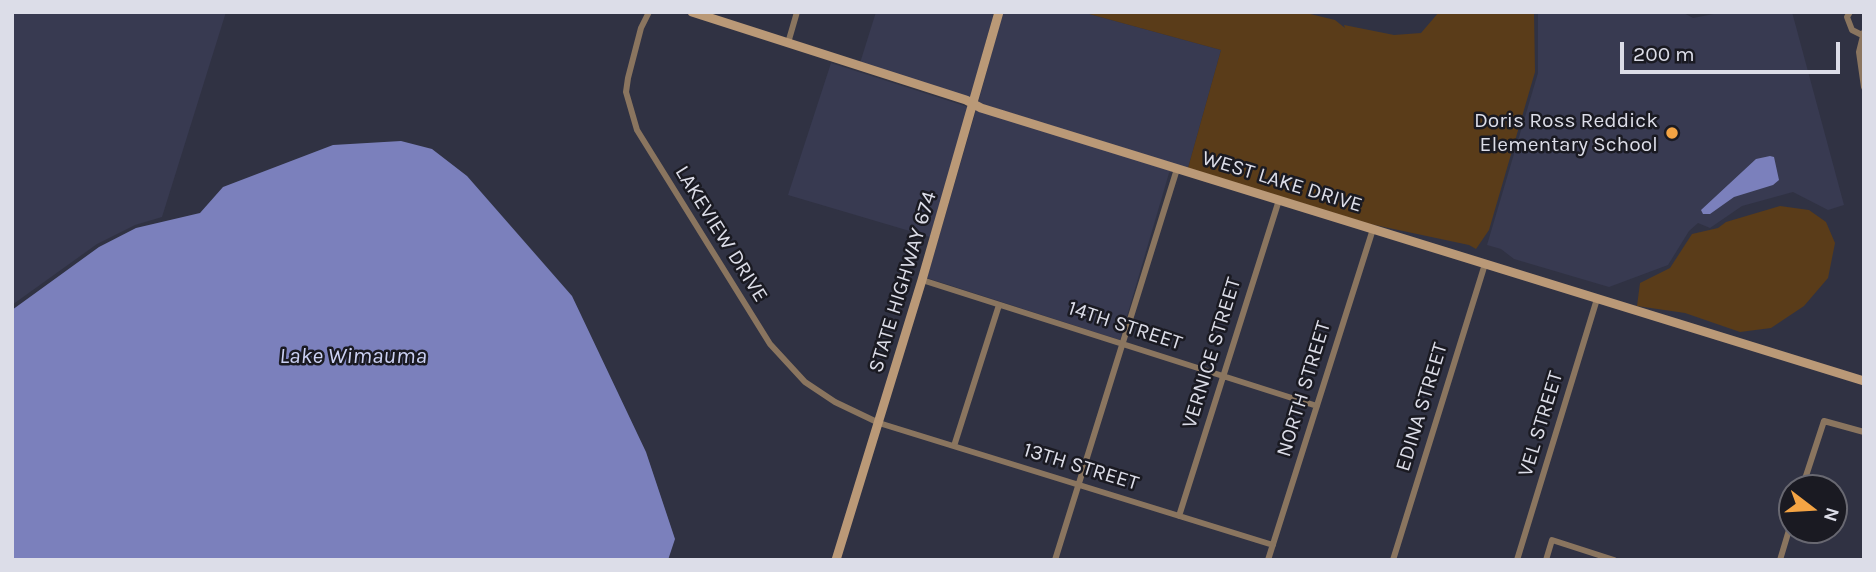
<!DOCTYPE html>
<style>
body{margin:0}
#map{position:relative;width:1876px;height:572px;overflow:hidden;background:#303243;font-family:Karla,sans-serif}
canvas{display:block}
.frame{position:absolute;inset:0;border:14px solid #dcdde8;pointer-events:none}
.north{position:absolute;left:1778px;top:474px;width:70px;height:70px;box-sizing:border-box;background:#1a1a22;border:2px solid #686871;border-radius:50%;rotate:107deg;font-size:19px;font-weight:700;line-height:28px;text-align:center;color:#dcdde8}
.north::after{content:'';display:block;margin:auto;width:24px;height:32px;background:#f4a444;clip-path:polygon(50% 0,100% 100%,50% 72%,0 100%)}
.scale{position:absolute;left:1620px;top:42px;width:220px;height:32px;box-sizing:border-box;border:4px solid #dcdde8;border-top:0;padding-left:9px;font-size:21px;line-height:24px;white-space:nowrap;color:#dcdde8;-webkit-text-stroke:5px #1a1a22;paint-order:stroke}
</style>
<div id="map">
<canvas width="1876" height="572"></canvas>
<div class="frame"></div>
<div class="north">N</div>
<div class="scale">200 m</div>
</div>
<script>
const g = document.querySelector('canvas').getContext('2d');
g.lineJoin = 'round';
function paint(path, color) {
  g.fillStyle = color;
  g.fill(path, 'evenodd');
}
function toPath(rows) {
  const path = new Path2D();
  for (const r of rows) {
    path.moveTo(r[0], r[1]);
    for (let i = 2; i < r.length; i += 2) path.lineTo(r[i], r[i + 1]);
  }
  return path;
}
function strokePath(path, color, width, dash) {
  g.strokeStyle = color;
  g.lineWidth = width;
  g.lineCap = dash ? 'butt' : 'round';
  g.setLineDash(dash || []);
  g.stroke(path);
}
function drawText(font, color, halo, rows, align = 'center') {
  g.font = font + ' Karla,sans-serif';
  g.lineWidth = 5;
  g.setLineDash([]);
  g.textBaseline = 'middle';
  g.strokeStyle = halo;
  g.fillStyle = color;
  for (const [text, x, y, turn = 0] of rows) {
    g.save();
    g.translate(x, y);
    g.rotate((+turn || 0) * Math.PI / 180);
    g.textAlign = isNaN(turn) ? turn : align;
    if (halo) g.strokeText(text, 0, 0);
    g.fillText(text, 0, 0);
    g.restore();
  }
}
const built = toPath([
 [12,12,226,12,162,217,135,225,97,244,12,305],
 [876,12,994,12,970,100,860,63],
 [1003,12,1082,12,1221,50,1188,168,978,103],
 [1538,12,1682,12,1693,18,1724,12,1792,12,1844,205,1828,210,1793,192,1742,206,1710,228,1698,223,1689,231,1668,265,1609,287,1514,259,1501,249,1487,245,1538,73],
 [831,63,968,107,930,237,788,195],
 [976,110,1172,171,1169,173,1120,340,927,278]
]);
const green = toPath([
 [1082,12,1302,12,1335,20,1345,28,1344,25,1394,35,1421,33,1439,12,1534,12,1535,72,1489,230,1476,249,1469,245,1370,224,1188,168,1221,50],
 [1780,206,1809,210,1826,222,1835,243,1828,278,1804,306,1771,328,1740,332,1685,313,1637,306,1640,283,1670,268,1692,234,1718,228,1726,222]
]);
const water = toPath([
 [401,141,432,149,467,176,572,296,646,452,675,539,668,560,12,560,12,310,99,247,136,228,200,213,223,187,333,145],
 [1770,156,1774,157,1779,180,1773,185,1734,197,1710,214,1703,214,1701,210,1756,159]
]);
const street = toPath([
 [649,12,641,28,628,78,626,92,637,130,770,344,805,382,835,402,879,423,1273,545],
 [1850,12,1847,17,1852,30,1862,35],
 [1864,32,1859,52,1864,87],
 [788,43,797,12],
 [922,280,1317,406],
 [954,446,999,305],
 [1802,488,1824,421,1864,432],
 [1179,516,1279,200],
 [1055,560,1177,169],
 [1268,560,1373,229],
 [1393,560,1485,264],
 [1517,560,1597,299],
 [1546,560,1552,540,1614,560],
 [1780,560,1792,520]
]);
const secondary = toPath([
 [692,12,966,100,981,108,1864,381],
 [836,560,922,280,999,12]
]);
const markers = [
 [1672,133,7,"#f4a444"]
];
const poiNames = [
 ["Doris Ross Reddick",1658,121],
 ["Elementary School",1658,145]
];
const streetNames = [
 ["WEST LAKE DRIVE",1282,182,17],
 ["LAKEVIEW DRIVE",721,234,58],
 ["STATE HIGHWAY 674",903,282,-73],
 ["14TH STREET",1125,326,18],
 ["VERNICE STREET",1212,353,-73],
 ["NORTH STREET",1304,389,-73],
 ["EDINA STREET",1422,407,-73],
 ["VEL STREET",1541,424,-73],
 ["13TH STREET",1081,467,17]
];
const waterNames = [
 ["Lake Wimauma",353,356]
];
paint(built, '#383a51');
paint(green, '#5a3c19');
paint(water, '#7b80bc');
strokePath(street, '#8a755f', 6);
strokePath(secondary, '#ba9977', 9);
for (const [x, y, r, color] of markers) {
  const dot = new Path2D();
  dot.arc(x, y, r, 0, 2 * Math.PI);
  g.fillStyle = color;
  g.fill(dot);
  strokePath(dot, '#1a1a22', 2.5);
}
drawText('21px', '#dcdde8', '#1a1a22', poiNames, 'right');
drawText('21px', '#dcdde8', '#1a1a22', streetNames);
drawText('italic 23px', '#cbd0f2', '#1a1a22', waterNames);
</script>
